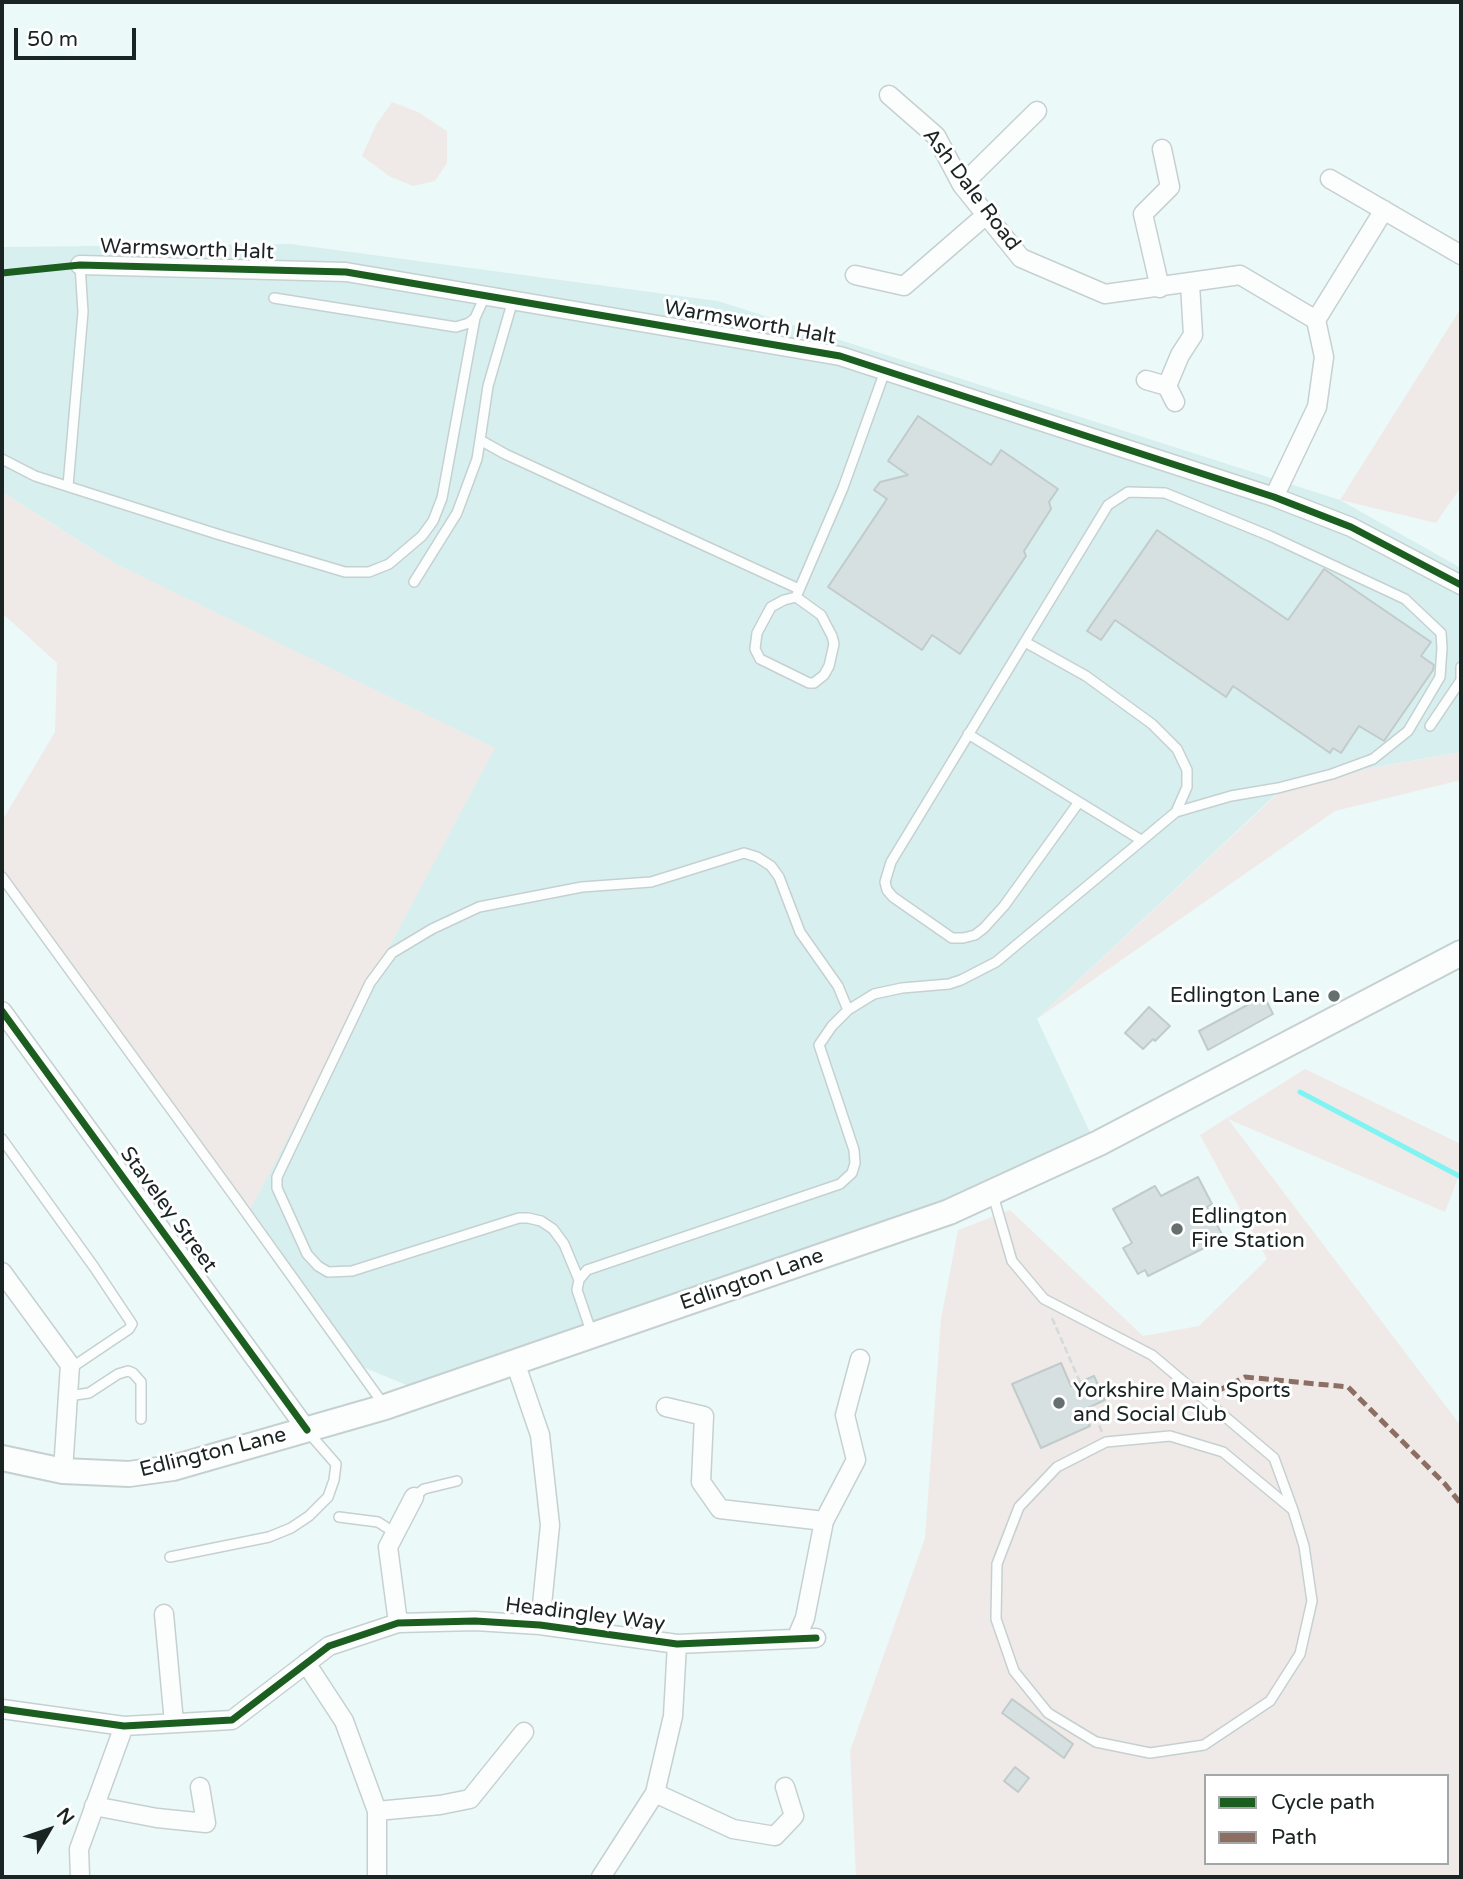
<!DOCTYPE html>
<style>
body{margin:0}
#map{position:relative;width:1463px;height:1879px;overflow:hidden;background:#ecf9f9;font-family:"Varela Round",sans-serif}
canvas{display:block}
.frame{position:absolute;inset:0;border:4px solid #1a2423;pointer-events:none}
.legend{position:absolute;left:1204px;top:1774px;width:245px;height:91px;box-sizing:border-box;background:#fff;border:2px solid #a3a7a7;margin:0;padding:9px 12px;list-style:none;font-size:21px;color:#1a2423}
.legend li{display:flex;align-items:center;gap:14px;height:35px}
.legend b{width:35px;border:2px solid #a3a7a7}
.north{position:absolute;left:14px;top:1795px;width:70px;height:70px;-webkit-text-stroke:5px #fff;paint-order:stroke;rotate:51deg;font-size:19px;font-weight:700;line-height:28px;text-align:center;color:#1a2423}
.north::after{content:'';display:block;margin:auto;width:24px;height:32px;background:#1a2423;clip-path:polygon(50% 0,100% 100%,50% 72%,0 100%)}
.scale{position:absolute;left:14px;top:28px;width:122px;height:32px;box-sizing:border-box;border:4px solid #1a2423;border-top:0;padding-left:9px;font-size:21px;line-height:24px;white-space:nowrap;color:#1a2423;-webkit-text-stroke:5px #fff;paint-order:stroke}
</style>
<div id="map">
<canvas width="1463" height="1879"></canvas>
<div class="frame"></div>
<ul class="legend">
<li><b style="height:9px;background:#1b5e20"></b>Cycle path</li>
<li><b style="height:9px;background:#8d6e63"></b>Path</li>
</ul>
<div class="north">N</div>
<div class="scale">50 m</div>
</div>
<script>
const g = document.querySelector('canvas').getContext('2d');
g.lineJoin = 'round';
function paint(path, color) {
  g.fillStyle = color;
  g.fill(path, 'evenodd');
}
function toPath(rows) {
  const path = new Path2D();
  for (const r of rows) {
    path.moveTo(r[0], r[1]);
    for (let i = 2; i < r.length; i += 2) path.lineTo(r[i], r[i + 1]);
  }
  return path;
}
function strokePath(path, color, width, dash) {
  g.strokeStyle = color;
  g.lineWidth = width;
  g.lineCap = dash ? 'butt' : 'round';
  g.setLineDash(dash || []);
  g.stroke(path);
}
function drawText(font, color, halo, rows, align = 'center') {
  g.font = font + ' "Varela Round",sans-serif';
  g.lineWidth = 6;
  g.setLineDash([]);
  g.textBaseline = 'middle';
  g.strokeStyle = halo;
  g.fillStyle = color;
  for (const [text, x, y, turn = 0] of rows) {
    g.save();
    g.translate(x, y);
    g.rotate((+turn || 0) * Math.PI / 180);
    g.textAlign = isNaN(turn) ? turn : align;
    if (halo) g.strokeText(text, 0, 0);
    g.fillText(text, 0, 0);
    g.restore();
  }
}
const built = toPath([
 [291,244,718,301,1340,500,1461,568,1461,752,1288,783,1037,1019,1089,1130,1099,1143,1011,1185,426,1393,353,1363,247,1215,114,563,2,492,2,247]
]);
const green = toPath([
 [392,102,418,112,447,131,447,163,435,181,413,186,389,176,362,156,376,125],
 [1461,308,1461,487,1436,523,1340,500],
 [2,492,114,563,495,748,247,1215,2,871,2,821,55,732,57,663,2,613],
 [1461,752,1461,780,1335,811,1037,1019,1289,783],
 [1305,1069,1461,1144,1461,1170,1445,1212,1228,1119,1461,1426,1461,1877,856,1877,850,1751,925,1538,941,1319,958,1230,1010,1210,1143,1336,1199,1326,1267,1259,1200,1135],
 [1206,1776,1447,1776,1447,1863,1206,1863]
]);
const stream = toPath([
 [1300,1092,1461,1177]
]);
const building = toPath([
 [918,416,991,465,1001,450,1058,489,1049,502,1051,509,1024,551,1026,556,960,654,932,635,922,650,828,587,887,499,874,490,880,482,908,475,888,461,918,416],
 [1157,530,1288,620,1324,569,1431,642,1421,656,1434,665,1433,670,1384,741,1359,726,1341,753,1333,748,1330,753,1233,686,1226,697,1115,620,1101,640,1087,631,1157,530],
 [1264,996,1273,1014,1208,1050,1199,1031,1264,996],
 [1149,1007,1170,1026,1155,1041,1153,1039,1143,1049,1125,1033,1149,1007],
 [1198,1177,1212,1204,1207,1207,1224,1238,1148,1276,1145,1270,1138,1274,1123,1248,1132,1243,1113,1209,1155,1186,1161,1196,1198,1177],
 [1061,1363,1071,1386,1094,1376,1105,1400,1083,1410,1090,1426,1041,1448,1012,1384,1061,1363],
 [1012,1699,1073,1744,1064,1758,1002,1713,1012,1699],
 [1015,1767,1029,1778,1018,1792,1004,1781,1015,1767]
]);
const path = toPath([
 [1052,1318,1080,1382],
 [1091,1406,1102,1432]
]);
const lane = toPath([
 [274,298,456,327,469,323,475,318,485,296],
 [513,300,488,386,480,440,505,454,799,589],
 [2,459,35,476,217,534,345,572,369,572,389,564,422,536,433,521,442,498,475,318],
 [68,486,83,312,80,265],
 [414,582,457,513,477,459,480,440],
 [796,597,821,615,832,636,834,644,829,666,824,675,814,683,809,683,760,659,755,649,757,633,771,607,784,600,796,597,843,488,885,371],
 [1025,642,1086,676,1152,724,1177,749,1187,770,1187,787,1176,812],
 [1430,726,1461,680,1461,667],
 [968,734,1079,802],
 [2,877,232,1193,384,1405],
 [2,1139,94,1267,132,1324,129,1329,71,1368],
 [993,1195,1012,1261,1044,1299,1152,1355,1274,1458,1293,1510,1304,1546,1312,1601,1300,1654,1270,1701,1204,1745,1150,1753,1096,1742,1048,1713,1014,1671,996,1619,997,1564,1019,1507,1057,1467,1106,1442,1170,1436,1223,1452,1293,1510],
 [579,1280,564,1244,553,1229,541,1221,528,1218,519,1218,352,1271,328,1272,318,1266,307,1254,277,1188,277,1177,370,983,392,953,432,929,479,907,582,887,651,882,744,853,757,857,771,866,779,877,800,932,838,986,848,1010],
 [592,1334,577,1290,579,1280,587,1270,840,1184,852,1173,855,1163,854,1150,819,1045,832,1026,848,1010,874,994,902,988,949,984,961,980,996,962,1176,812,1231,796,1278,788,1332,774,1373,759,1408,731,1440,677,1442,648,1441,633,1405,599,1270,536,1165,493,1128,492,1108,505,891,862,885,882,887,890,893,897,952,938,963,938,975,935,984,928,1004,906,1079,802,1141,840],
 [68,1396,89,1393,118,1374,128,1371,133,1373,141,1382,141,1419],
 [414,1497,424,1489,457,1481],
 [339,1517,378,1522,395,1533],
 [170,1557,269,1537,291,1528,309,1516,328,1497,334,1480,336,1464,308,1432]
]);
const street = toPath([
 [889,95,936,136,962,185,1021,258,1105,294,1240,275,1316,320,1324,357,1317,407,1274,497],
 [1330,179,1461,255],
 [962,185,1037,111],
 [80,265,346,272,840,356,1274,497,1351,527,1461,585],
 [855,275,904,286,986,215],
 [1160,288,1143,214,1170,187,1162,149],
 [1316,320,1384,210],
 [1146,380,1167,386],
 [1175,402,1167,386,1180,355,1193,335,1190,284],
 [2,1011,307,1430],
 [2,1272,70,1365,63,1471],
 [515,1362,540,1435,550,1525,540,1625],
 [666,1407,704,1416,701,1482,720,1509,824,1521],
 [164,1614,174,1723],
 [398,1623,388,1547,414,1497],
 [796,1639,805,1618,824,1521,856,1460,845,1415,860,1359],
 [306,1663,344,1721,377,1811,377,1877],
 [2,1709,124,1726,232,1720,329,1646,398,1623,475,1621,540,1625,677,1644,816,1638],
 [655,1793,733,1829,775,1836,794,1816,785,1787],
 [94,1806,157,1818,206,1823,200,1787],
 [377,1811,440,1805,470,1799,524,1732],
 [80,1877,79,1849,124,1726],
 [601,1877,655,1793,673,1716,677,1644]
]);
const secondary = toPath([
 [2,1458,63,1471,129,1474,173,1468,385,1407,949,1212,1099,1143,1461,953]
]);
const quiet = toPath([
 [1204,1398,1245,1377,1348,1387,1445,1484,1461,1504]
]);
const cycleway = toPath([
 [2,273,80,265,346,272,840,356,1274,497,1351,527,1461,585],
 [2,1011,307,1430],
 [2,1709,124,1726,232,1720,329,1646,398,1623,475,1621,540,1625,677,1644,816,1638]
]);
const markers = [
 [1334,996,7,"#646f6e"],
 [1177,1229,7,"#646f6e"],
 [1059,1403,7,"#646f6e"]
];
const streetNames = [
 ["Ash Dale Road",971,190,53],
 ["Warmsworth Halt",187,250,2],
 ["Warmsworth Halt",750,323,10],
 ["Staveley Street",168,1210,54],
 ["Edlington Lane",752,1280,-19],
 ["Edlington Lane",213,1453,-14],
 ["Headingley Way",585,1615,7]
];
const poiNames = [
 ["Edlington Lane",1320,996,"right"],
 ["Edlington",1191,1217],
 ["Fire Station",1191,1241],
 ["Yorkshire Main Sports",1073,1391],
 ["and Social Club",1073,1415]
];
paint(built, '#d7f0ef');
paint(green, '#efeae8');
strokePath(stream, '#80f3f3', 5);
paint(building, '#d6e0e0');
strokePath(building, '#c1cbcb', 2);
strokePath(lane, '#c6d0d0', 12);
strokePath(street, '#c6d0d0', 21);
strokePath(secondary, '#c6d0d0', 28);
strokePath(path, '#d4d9d9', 2.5, [7, 3.5]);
strokePath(lane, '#fcfefe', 9);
strokePath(street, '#fcfefe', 18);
strokePath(secondary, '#fcfefe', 24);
strokePath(quiet, '#8d6e63', 5, [10, 5]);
strokePath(cycleway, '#1b5e20', 7);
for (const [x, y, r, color] of markers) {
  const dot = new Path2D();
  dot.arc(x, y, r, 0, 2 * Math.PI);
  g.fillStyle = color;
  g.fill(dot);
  strokePath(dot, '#fff', 2.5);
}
drawText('21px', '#1a2423', '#fff', streetNames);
drawText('21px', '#1a2423', '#fff', poiNames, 'left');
</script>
